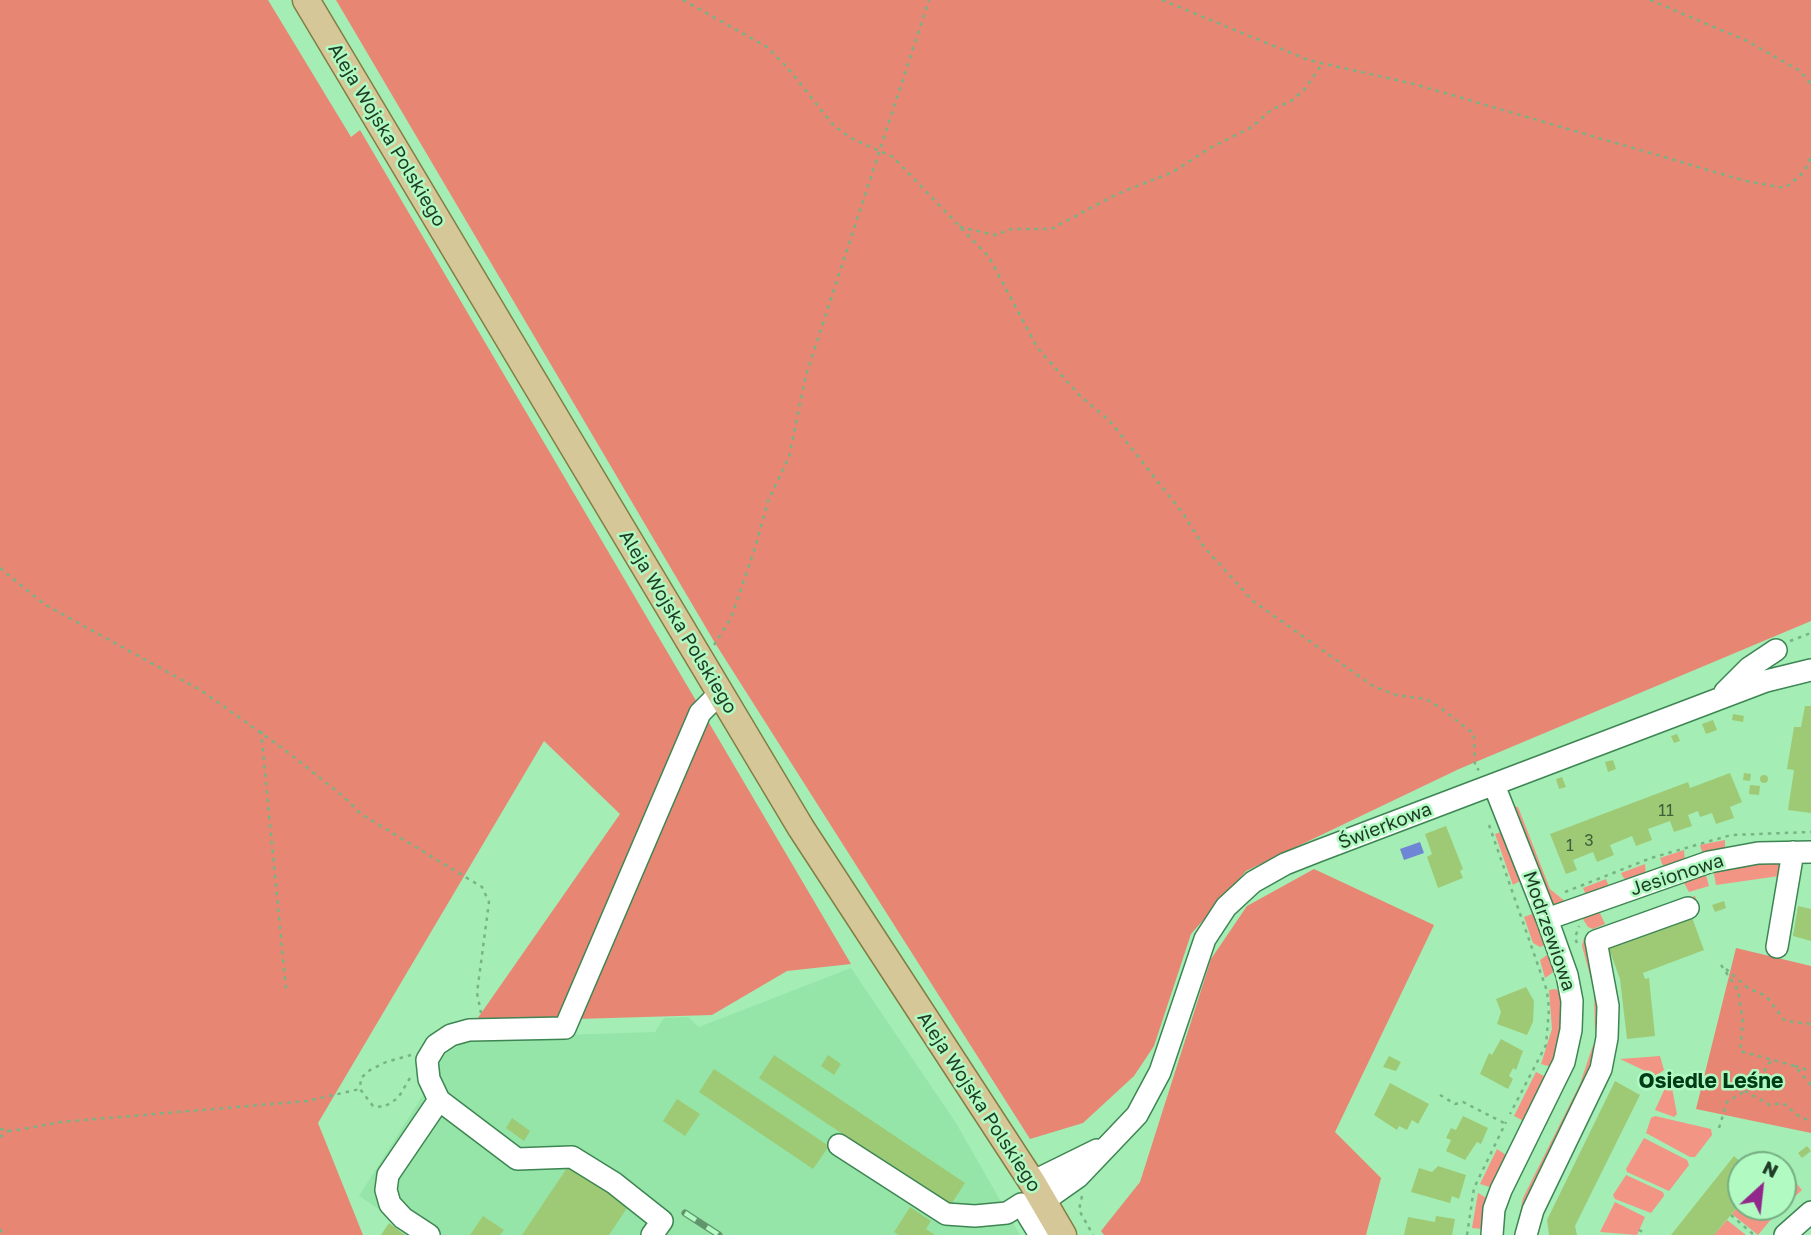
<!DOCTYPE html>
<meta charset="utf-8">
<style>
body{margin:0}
#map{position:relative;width:1811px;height:1235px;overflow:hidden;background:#a4edb5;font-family:"Golos Text",sans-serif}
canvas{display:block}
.north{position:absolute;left:1727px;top:1151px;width:70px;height:70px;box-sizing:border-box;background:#b1fac2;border:2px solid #76ae84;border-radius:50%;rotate:27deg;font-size:19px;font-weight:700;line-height:28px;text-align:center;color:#1e3c26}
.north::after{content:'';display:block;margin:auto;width:24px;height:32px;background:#92288b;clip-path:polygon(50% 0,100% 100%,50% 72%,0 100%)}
</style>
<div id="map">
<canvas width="1811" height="1235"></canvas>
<div class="north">N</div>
</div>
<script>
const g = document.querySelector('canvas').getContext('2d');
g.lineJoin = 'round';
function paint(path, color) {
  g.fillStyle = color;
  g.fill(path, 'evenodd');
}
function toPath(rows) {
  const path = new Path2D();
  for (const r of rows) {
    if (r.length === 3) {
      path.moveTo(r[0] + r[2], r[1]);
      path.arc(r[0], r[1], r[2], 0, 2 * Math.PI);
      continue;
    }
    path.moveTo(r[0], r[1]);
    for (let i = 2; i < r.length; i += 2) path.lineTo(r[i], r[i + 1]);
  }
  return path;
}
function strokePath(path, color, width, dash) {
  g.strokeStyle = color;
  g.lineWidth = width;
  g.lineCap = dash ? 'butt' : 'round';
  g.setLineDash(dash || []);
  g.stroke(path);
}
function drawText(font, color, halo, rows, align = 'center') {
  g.font = font + ' "Golos Text",sans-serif';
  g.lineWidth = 5;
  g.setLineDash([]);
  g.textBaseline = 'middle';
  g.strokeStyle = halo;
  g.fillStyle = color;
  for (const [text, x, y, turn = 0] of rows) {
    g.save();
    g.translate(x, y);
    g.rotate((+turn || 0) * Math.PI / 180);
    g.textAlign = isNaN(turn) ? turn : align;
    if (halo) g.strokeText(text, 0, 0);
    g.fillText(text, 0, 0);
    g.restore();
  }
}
const built = toPath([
 [851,968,956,1123,1020,1235,402,1235,406,1227,359,1196,439,1070,441,1057,470,1038,655,1032,664,1018,688,1017,699,1027]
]);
const green = toPath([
 [1511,806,1518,807,1520,812,1550,889,1567,903,1552,905],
 [1501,832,1506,833,1523,879,1513,885,1495,834],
 [1725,840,1725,852,1706,855,1702,852,1700,845],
 [1684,850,1685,862,1667,869,1662,864,1660,858],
 [1783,860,1786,875,1716,885,1713,869],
 [1645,864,1646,877,1629,883,1623,877,1621,873],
 [1705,871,1709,886,1689,892,1683,881],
 [1606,879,1609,887,1586,895,1583,888],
 [1695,896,1699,907,1598,934,1599,1029,1595,1030,1594,990,1582,946,1584,938],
 [1599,911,1605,924,1593,929,1588,927,1581,916],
 [1532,914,1537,915,1548,944,1540,947,1533,943,1524,917],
 [1551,952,1555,971,1545,978,1540,960],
 [1555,989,1559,991,1565,1016,1555,1068,1541,1064,1552,1029,1549,990],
 [1593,1045,1598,1054,1521,1235,1516,1235,1523,1198,1580,1084],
 [1660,1056,1664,1070,1656,1076,1620,1059],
 [1536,1072,1546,1077,1526,1120,1522,1120,1514,1116],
 [1668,1082,1671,1083,1677,1114,1674,1117,1655,1110],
 [1655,1116,1711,1129,1712,1135,1695,1157,1690,1157,1646,1133,1651,1118],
 [1644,1138,1687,1160,1689,1165,1669,1191,1627,1172,1626,1169],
 [1497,1149,1509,1157,1495,1187,1490,1187,1480,1184],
 [1783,1168,1802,1190,1778,1212,1772,1207,1783,1207],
 [1626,1175,1663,1192,1664,1196,1651,1213,1615,1199,1613,1195],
 [1478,1193,1490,1200,1485,1229,1482,1229,1472,1228],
 [1615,1202,1645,1217,1637,1235,1600,1232],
 [1741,1203,1741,1207,1760,1207,1773,1217,1758,1235,1732,1214],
 [1727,1220,1746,1235,1714,1235]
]);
const forest = toPath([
 [0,0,268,0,351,137,360,130,851,964,787,971,712,1015,475,1022,620,814,544,741,318,1123,363,1235,0,1235],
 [336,0,1811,0,1811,621,1459,769,1246,871,1191,934,1154,1046,1134,1076,1083,1123,1030,1139,715,643],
 [1314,869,1434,925,1335,1132,1381,1178,1366,1235,1104,1235,1101,1231,1140,1182,1211,959,1247,906],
 [1736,948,1811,966,1811,1133,1696,1109]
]);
const water = toPath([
 [1420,842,1424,853,1404,860,1400,849]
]);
const building = toPath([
 [1805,706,1811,706,1811,813,1788,810,1794,770,1787,769,1794,727,1801,727],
 [1733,714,1744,716,1743,722,1732,720],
 [1713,720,1717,730,1706,734,1702,724],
 [1677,734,1680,741,1674,743,1671,736],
 [1613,760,1616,769,1608,772,1605,762],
 [1730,773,1742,802,1730,807,1734,818,1716,824,1712,813,1700,817,1698,811,1688,815,1692,826,1674,832,1670,821,1648,829,1652,840,1636,846,1632,836,1610,845,1614,855,1597,862,1593,852,1573,860,1577,870,1566,874,1550,834,1688,782,1690,788],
 [1744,773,1751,774,1750,781,1743,780],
 [1764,779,4],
 [1562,777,1566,787,1559,789,1556,779],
 [1750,785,1760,786,1759,795,1749,794],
 [1446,826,1463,869,1460,871,1463,878,1438,888,1427,857,1432,854,1425,834],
 [1724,901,1726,908,1715,912,1712,905],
 [1798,906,1811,909,1811,941,1793,936],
 [1691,915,1704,950,1643,973,1645,979,1649,978,1655,1036,1627,1039,1620,979,1608,946],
 [1526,987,1534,1001,1533,1022,1527,1035,1497,1024,1501,1012,1496,999],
 [1501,1039,1523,1051,1516,1070,1513,1068,1509,1076,1513,1079,1508,1089,1480,1074,1489,1053,1492,1055],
 [774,1055,965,1183,950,1206,759,1078],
 [828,1055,841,1064,834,1075,821,1066],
 [1389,1056,1401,1062,1396,1071,1383,1067],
 [714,1069,829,1146,813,1169,699,1092],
 [1615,1081,1640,1095,1575,1226,1577,1235,1549,1235,1547,1220],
 [1390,1083,1429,1104,1418,1124,1412,1120,1407,1130,1399,1126,1397,1130,1374,1115],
 [677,1099,700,1114,685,1136,663,1121],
 [1463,1116,1488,1128,1481,1144,1477,1142,1465,1160,1446,1151,1451,1140,1446,1138,1451,1128,1456,1130],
 [512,1118,530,1131,524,1141,506,1128],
 [1807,1146,1811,1151,1802,1158,1798,1153],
 [1734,1156,1744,1165,1741,1165,1741,1203,1714,1235,1671,1235],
 [569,1165,629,1205,609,1235,522,1235],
 [1438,1166,1466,1175,1459,1199,1452,1196,1450,1203,1411,1192,1419,1168,1432,1172],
 [910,1207,931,1221,926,1229,935,1235,899,1235,894,1232],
 [483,1216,504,1230,500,1235,470,1235],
 [1436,1216,1455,1219,1452,1235,1404,1235,1408,1217,1435,1222],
 [389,1223,405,1235,381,1235]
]);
const path = toPath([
 [683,0,767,47,787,67,834,126,851,138,893,157,989,257,1037,347,1079,395,1110,421,1184,515,1204,547,1253,601,1373,686,1396,695,1426,699,1442,709,1474,734,1475,767,1479,770],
 [1162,0,1308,60,1414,84,1746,181,1785,188,1804,172,1811,157],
 [1650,0,1747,41,1800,71,1811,84],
 [960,227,995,235,1012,229,1051,229,1117,194,1173,172,1210,148,1252,127,1271,110,1291,101,1304,90,1323,63],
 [0,568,44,604,202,691,285,750,344,797,361,814,482,887,489,902,477,993,481,1013],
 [1790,641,1811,633],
 [714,645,731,618,755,548,768,501,789,457,806,375,929,0],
 [261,731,286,989],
 [1489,825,1547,991,1549,1009,1546,1045,1510,1114],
 [1565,892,1651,858,1731,835,1811,832],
 [1577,943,1575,938,1579,926],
 [1721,965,1738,990,1743,1022,1740,1051,1795,1066,1811,1085],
 [1726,969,1748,988,1766,996,1785,1021,1811,1024],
 [1795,1066,1811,1071],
 [410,1078,398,1098,384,1107,373,1106,360,1089,361,1078,370,1070,386,1062,411,1055],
 [1745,1091,1770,1105,1783,1103,1801,1118,1811,1120],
 [1440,1095,1455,1104,1463,1102,1506,1124],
 [1719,1128,1727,1102,1755,1085,1772,1059],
 [0,1129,12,1131,61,1122,307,1101,360,1089],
 [0,1137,8,1131],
 [1082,1196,1079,1210,1093,1235],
 [1731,1215,1754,1235],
 [0,1229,3,1235],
 [1639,1230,1643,1232],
 [1467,1235,1474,1188,1506,1122]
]);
const minor = toPath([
 [1725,692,1749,668,1776,650],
 [1547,919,1709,862,1758,853,1811,852],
 [1777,947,1793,852],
 [439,1100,517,1159,572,1157,614,1183,662,1221,652,1235],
 [839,1145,946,1214,975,1216,1007,1213,1021,1204,1040,1235],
 [1032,1182,1097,1150],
 [1044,1201,1078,1177,1137,1115,1160,1072,1205,939,1226,907,1253,882,1285,864,1318,851,1766,681,1811,670],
 [429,1235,403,1218,390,1204,386,1190,388,1175,439,1100,429,1079,427,1060,436,1045,451,1035,469,1030,565,1028,700,713,720,693],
 [1492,1235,1494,1209,1501,1190,1564,1062,1571,1030,1572,1001,1567,975,1547,919,1494,785],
 [1526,1235,1533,1210,1601,1069,1607,1038,1608,1006,1596,941,1688,908],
 [1785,1235,1811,1212]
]);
const major = toPath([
 [306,0,801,828,1032,1182,1063,1235]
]);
const rail = toPath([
 [685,1213,719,1235]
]);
const numberNames = [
 ["11",1666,811],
 ["3",1589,841],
 ["1",1570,846]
];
const streetNames = [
 ["Aleja Wojska Polskiego",387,135,59],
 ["Aleja Wojska Polskiego",678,622,59],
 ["Świerkowa",1385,826,-21],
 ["Jesionowa",1677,875,-18],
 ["Modrzewiowa",1549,931,71],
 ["Aleja Wojska Polskiego",979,1102,57]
];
const neighbourhoodNames = [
 ["Osiedle Leśne",1711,1081]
];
paint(built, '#95e5a8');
paint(green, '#f39584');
paint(forest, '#e88674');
paint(water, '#6f85d5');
paint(building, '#9eca75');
strokePath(minor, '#3d8552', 24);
strokePath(major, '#847e43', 29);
strokePath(path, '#78b386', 2.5, [3.5, 5]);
strokePath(minor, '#fff', 21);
strokePath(major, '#d6c798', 26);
strokePath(rail, '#61956e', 7);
strokePath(rail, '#b1fac2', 4.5, [13]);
drawText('16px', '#3e603a', null, numberNames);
drawText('19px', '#1e3c26', '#b1fac2', streetNames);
drawText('bold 21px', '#003b17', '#b1fac2', neighbourhoodNames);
</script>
